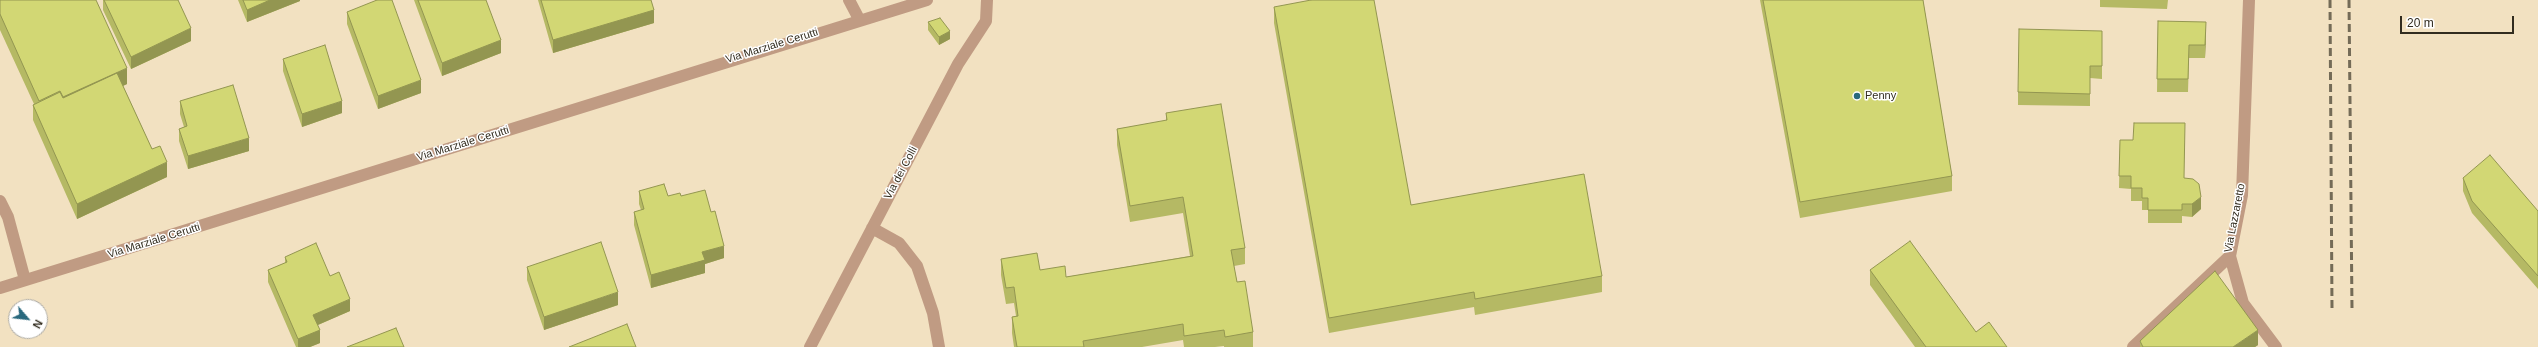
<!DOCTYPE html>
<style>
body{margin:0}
#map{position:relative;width:2538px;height:347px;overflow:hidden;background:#f2e1c1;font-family:Arial,sans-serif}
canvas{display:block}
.north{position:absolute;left:8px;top:299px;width:40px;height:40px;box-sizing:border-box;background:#fff;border:1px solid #adaba5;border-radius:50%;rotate:118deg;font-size:11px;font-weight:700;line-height:16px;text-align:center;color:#322c1f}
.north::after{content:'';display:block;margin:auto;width:14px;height:18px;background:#28687d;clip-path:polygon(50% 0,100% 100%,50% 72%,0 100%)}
.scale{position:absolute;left:2400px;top:16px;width:114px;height:18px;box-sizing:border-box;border:2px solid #322c1f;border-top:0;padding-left:5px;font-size:12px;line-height:14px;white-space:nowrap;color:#322c1f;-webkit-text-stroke:3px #fff;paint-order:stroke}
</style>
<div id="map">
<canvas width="2538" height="347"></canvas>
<div class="north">N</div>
<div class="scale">20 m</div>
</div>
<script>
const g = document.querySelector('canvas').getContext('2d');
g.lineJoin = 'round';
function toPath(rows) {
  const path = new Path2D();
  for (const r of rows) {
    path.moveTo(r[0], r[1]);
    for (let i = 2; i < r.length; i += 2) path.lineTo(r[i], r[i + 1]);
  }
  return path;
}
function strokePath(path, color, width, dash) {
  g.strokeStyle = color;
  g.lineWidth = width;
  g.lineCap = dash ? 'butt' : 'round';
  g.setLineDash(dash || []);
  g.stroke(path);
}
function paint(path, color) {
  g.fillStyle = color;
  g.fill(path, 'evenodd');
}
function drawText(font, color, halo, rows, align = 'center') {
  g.font = font + ' Arial,sans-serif';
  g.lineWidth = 3;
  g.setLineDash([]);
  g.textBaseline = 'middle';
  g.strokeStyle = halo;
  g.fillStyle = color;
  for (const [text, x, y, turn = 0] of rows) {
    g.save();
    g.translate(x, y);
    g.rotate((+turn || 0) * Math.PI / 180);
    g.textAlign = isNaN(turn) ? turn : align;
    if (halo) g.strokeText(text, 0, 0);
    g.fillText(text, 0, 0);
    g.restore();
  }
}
const minor = toPath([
 [849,0,859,19],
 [0,201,8,217,25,280],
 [872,228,899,243,917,266,933,313,939,347],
 [2230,256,2243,303,2276,347],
 [0,288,927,0],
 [810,347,958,64,986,21,987,0],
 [2133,347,2230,256,2242,195,2249,0]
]);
const rail = toPath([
 [2330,0,2332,308],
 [2349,0,2352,309]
]);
const wall = toPath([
 [0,0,127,84,123,86,152,149,167,177,77,219,33,120,33,105,34,104,0,30],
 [103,0,178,0,191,41,131,69,103,10],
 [238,0,300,0,300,1,247,22],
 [414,0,486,0,501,53,442,76],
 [538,0,651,0,654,23,553,53],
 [1760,0,1923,0,1952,176,1952,191,1800,218],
 [2100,0,2168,0,2167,9,2100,7],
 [1274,7,1411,205,1602,276,1602,292,1475,315,1474,307,1329,333,1274,23],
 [347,12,421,93,378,109,347,24],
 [2158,21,2206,35,2205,58,2189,58,2188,92,2157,92],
 [928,22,950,39,939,45,928,30],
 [2102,31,2102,79,2090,78,2090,106,2018,105,2018,92],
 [283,59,342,113,302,127,283,71],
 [180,101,249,151,188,169,179,141,179,129,184,127,180,114],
 [1166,113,1245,248,1245,264,1234,266,1237,282,1253,332,1253,347,1224,347,1224,346,1215,347,1184,347,1183,340,1142,347,1014,347,1012,333,1012,317,1016,316,1014,303,1006,304,1001,275,1001,259,1066,277,1190,256,1183,213,1130,222,1117,145,1117,129,1166,121],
 [2120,140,2184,179,2201,209,2192,217,2182,216,2182,223,2148,223,2148,210,2142,210,2142,201,2131,201,2131,189,2119,188],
 [2463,178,2538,211,2538,289,2472,213,2463,191],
 [639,191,668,196,681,196,724,258,705,264,705,273,651,288,634,225,634,212,641,210,639,204],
 [285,257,330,276,350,311,318,325,320,343,310,347,296,347,268,282,268,270,285,263],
 [527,267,618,305,544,330,527,280],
 [1870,270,1976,332,2007,347,1915,347,1870,285],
 [2140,341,2258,345,2255,347,2140,347]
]);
const shadedWall = toPath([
 [270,0,300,0,300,1,247,22,247,10],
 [654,10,654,23,553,53,553,40],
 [2206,22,2206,35,2205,58,2205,45],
 [191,28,191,41,131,69,131,57],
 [950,31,950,39,939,45,939,37],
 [501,40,501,53,442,76,442,63],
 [127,68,127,84,63,113,63,97],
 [421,80,421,93,378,109,378,96],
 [342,101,342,113,302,127,302,114],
 [249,138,249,151,188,169,188,156],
 [167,162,167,177,77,219,77,204],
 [2201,197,2201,209,2192,217,2192,204],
 [724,246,724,258,705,264,705,273,651,288,651,275,702,252],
 [618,292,618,305,544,330,544,317],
 [350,299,350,311,313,327,313,315],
 [320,330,320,343,310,347,298,347,298,339],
 [2258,330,2258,345,2255,347,2233,347]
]);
const building = toPath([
 [0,0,96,0,127,68,63,97,60,91,39,101,0,14,0,0],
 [104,0,178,0,191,28,131,57,104,0],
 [243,0,270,0,247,10,243,0],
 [377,0,392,0,421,80,378,96,347,12,377,0],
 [418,0,486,0,501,40,442,63,418,0],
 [541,0,651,0,654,10,553,40,541,0],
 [1311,0,1374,0,1411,205,1584,174,1602,276,1475,299,1474,292,1329,318,1274,7,1311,0],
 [1763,0,1923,0,1952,176,1800,202,1763,0],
 [940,18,950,31,939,37,928,22,940,18],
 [2158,21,2206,22,2205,45,2189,45,2188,79,2157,79,2158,21],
 [2019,29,2102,31,2102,66,2090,66,2090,94,2018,92,2019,29],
 [325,45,342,101,302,114,283,59,325,45],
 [117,73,152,149,160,146,167,162,77,204,33,105,60,92,63,98,117,73],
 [233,85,249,138,188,156,179,129,187,126,180,101,233,85],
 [1221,104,1245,248,1231,250,1237,282,1245,281,1253,332,1225,337,1224,330,1184,336,1183,324,1083,341,1084,347,1017,347,1012,317,1018,316,1014,287,1006,288,1001,259,1037,253,1040,270,1065,266,1066,277,1193,256,1183,197,1130,206,1117,129,1167,120,1166,113,1221,104],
 [2134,123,2185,123,2184,178,2193,179,2199,184,2201,197,2192,204,2182,204,2182,210,2148,210,2148,198,2142,198,2142,188,2131,188,2131,176,2119,176,2120,140,2133,140,2134,123],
 [2490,155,2538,211,2538,276,2472,201,2463,178,2490,155],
 [664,184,668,196,680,193,681,196,705,190,711,212,715,211,724,246,702,252,705,260,651,275,634,212,644,209,639,191,664,184],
 [1910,241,1976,332,1989,322,2007,347,1926,347,1870,270,1910,241],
 [601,242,618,292,544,317,527,267,601,242],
 [316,243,330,276,339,272,350,299,313,315,320,330,298,339,268,270,287,262,285,257,316,243],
 [2215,271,2258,330,2233,347,2143,347,2140,341,2215,271],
 [627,324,636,347,569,347,627,324],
 [396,328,404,347,347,347,396,328]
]);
const markers = [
 [1857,96,4,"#28687d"]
];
const streetNames = [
 ["Via Marziale Cerutti",772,46,-17],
 ["Via Marziale Cerutti",463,144,-17],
 ["Via dei Colli",901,173,-62],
 ["Via Lazzaretto",2235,218,-79],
 ["Via Marziale Cerutti",154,241,-17]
];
const poiNames = [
 ["Penny",1865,96]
];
strokePath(minor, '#c09b83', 12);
strokePath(rail, '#746b57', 3, [8, 4]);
paint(wall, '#b5b964');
paint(shadedWall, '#939651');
paint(building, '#d2d774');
strokePath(building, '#939651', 1);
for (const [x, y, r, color] of markers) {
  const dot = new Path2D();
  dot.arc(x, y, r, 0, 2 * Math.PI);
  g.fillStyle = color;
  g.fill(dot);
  strokePath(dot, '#fff', 1.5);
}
drawText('11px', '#322c1f', '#fff', streetNames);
drawText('11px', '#322c1f', '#fff', poiNames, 'left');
</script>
